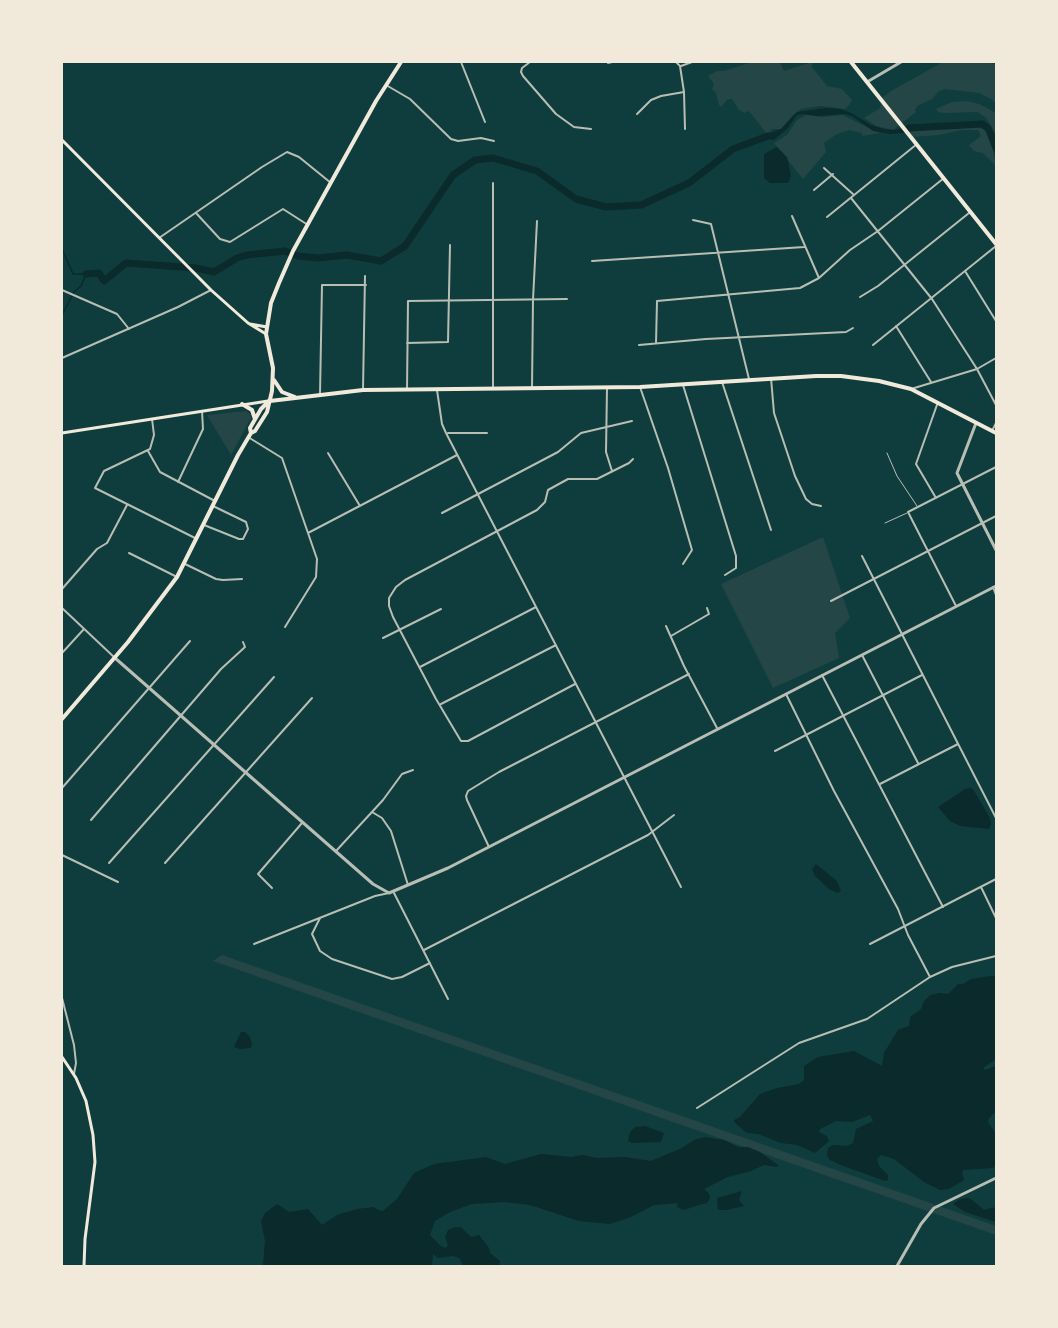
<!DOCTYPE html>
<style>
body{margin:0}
#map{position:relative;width:1058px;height:1328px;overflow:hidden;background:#0f3d3e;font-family:Raleway,sans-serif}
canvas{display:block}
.frame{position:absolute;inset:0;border:63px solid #f1e9da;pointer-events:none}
</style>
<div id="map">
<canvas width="1058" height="1328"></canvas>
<div class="frame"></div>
</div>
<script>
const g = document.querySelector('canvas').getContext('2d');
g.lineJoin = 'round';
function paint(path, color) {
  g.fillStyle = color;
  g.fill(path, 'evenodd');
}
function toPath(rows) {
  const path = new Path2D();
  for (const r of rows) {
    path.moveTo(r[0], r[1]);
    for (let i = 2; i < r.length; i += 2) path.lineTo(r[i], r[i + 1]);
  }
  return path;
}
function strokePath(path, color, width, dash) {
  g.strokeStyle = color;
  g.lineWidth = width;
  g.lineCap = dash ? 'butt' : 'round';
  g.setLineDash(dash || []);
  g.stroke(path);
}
const green = toPath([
 [752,62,780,62,784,71,812,62,812,67,827,86,842,89,852,100,850,104,845,109,820,106,801,109,792,116,781,129,772,129,767,134,749,111,744,113,739,110,732,99,728,99,721,107,719,105,716,93,712,89,714,84,708,76,717,71,724,71],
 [943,62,990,62,996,65,996,105,993,100,979,93,945,89,939,91,932,99,917,106,915,110,916,112,893,130,876,126,864,118,880,108,882,98,891,91],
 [967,101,979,104,996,113,996,134,986,118,978,112,944,113,938,112,936,109,952,102],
 [806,115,823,117,842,115,880,133,863,136,861,133,849,130,837,134,824,143,826,152,803,179,774,143,787,135,797,120],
 [978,125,987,129,990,135,996,166,983,153,974,151,969,145,981,136,978,130,962,130,939,135,913,137,909,132,922,127,953,129],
 [246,411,250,414,251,418,231,455,207,415],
 [823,537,850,618,835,633,839,658,773,688,721,584],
 [222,955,996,1226,996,1235,213,961]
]);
const water = toPath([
 [826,108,841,109,851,113,871,125,884,129,895,130,912,125,919,125,918,128,903,133,891,134,873,131,852,116,845,114,818,116,802,114,797,115,788,128,774,140,768,139,765,141,761,136,781,129,797,112],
 [777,147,787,157,791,176,788,183,770,183,764,178,764,154],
 [970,788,973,789,990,818,991,824,989,829,960,826,950,821,938,807,965,789],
 [816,864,837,881,841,891,837,893,829,889,815,876,812,869],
 [990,976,996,976,996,1059,983,1068,985,1070,996,1066,996,1111,989,1118,988,1122,996,1134,996,1165,993,1168,963,1170,962,1173,964,1180,949,1189,940,1190,924,1182,894,1159,881,1155,877,1159,879,1166,888,1175,888,1180,885,1181,838,1164,830,1160,827,1155,828,1148,833,1145,847,1146,853,1143,856,1129,873,1121,870,1115,852,1122,836,1121,820,1129,819,1132,827,1136,829,1141,815,1153,797,1145,781,1143,758,1134,747,1133,735,1123,734,1120,740,1117,760,1094,777,1088,799,1084,804,1080,804,1066,818,1057,854,1051,882,1066,884,1053,898,1030,909,1026,910,1017,921,1009,924,1001,930,995,940,993,948,994,958,984,963,984,971,979],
 [241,1032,245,1032,250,1037,252,1043,251,1048,240,1049,234,1047],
 [645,1126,664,1133,661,1142,632,1143,628,1141,630,1132,635,1127],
 [705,1137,724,1140,738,1147,748,1147,760,1152,778,1165,777,1167,764,1165,751,1171,728,1177,704,1189,709,1193,710,1198,707,1203,702,1204,684,1210,677,1207,678,1203,654,1205,631,1217,610,1224,579,1221,530,1205,504,1202,472,1204,450,1212,435,1221,430,1235,441,1246,445,1248,448,1245,445,1237,448,1230,455,1227,461,1227,471,1237,479,1235,489,1248,490,1253,500,1261,499,1266,463,1266,460,1259,454,1256,438,1258,433,1254,432,1266,263,1266,265,1241,261,1221,265,1213,277,1204,289,1212,308,1209,322,1225,337,1215,357,1209,373,1207,381,1211,384,1210,397,1199,414,1173,434,1164,486,1157,505,1164,541,1154,572,1157,582,1155,597,1158,625,1157,651,1161,682,1148,694,1140],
 [742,1191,739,1200,744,1206,726,1210,718,1210,717,1198],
 [967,1198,971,1199,984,1210,996,1207,996,1222,965,1212,953,1204,960,1199]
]);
const stream = toPath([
 [62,249,73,274,86,274,81,286,74,292,62,315]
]);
const river = toPath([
 [909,128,982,124,988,128,996,148],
 [86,274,99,273,104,281,126,263,196,268,214,272,237,258,247,255,285,251,298,256,318,258,347,255,381,261,405,246,453,175,475,160,493,158,537,171,576,199,606,207,641,205,689,183,733,149,768,136]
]);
const service = toPath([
 [887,453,897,476,917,506],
 [885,523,907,513]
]);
const minor = toPath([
 [461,62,485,122],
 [530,62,522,68,521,72,523,76,556,114,574,127,591,129],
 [676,62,680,66,684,92,685,129],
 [608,63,612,62],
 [681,66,692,62],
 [386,85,410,99,451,139,458,141,481,138,494,141],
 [637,114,651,100,661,96,684,92],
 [824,168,854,195],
 [493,183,493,388],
 [814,190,833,174],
 [851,198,932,299,977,369,996,405],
 [196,213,220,239,230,242,283,209,308,225],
 [792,216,819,278],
 [827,217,917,144],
 [693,220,711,224,749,379],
 [159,238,262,167,287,152,299,157,331,183],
 [592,261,804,247],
 [965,271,996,321],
 [62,290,117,314,129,329],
 [860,297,878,286,969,213],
 [896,326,931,382],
 [407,343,448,342,450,245],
 [656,343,657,301,800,288,819,278,850,250,878,231,944,178],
 [639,345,706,339,846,332,853,328],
 [873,345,996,246],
 [62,358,178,307,211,290],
 [771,378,774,413,795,476,806,499,812,504,821,506],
 [722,382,771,530],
 [683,385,736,556,736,568,725,575],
 [640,387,668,468,692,550,683,564],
 [532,388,533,300,537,221],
 [607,388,606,452,612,471],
 [911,389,977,369,996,358],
 [363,390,365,276],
 [407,390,408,301,567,299],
 [437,390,442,424,446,433,681,887],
 [320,394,322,285,366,285],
 [152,419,154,435,150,449,104,471,95,488,195,538],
 [992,431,996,423],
 [448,433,487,433],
 [248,437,282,458,317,559,316,577,285,627],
 [148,451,160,472,215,501],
 [328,453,360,506],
 [178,482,203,429,202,411],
 [936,498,916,464,938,402],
 [442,513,558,452,581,433,632,421],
 [204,525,239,539,243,539,248,529,246,522,213,506],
 [308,533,457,455],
 [129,553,177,577],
 [862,556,996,818],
 [185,564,216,579,223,580,242,579],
 [993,587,996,595],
 [62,589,97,549,107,543,127,505],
 [831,601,996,516],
 [956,606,908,512,996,467],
 [62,608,115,658],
 [666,626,684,666,717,728],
 [671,636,709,614,707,608],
 [383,638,441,609],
 [62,653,84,629],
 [862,655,918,763],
 [420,667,536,607],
 [822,675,943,907],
 [575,684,468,741,461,741,436,699,393,617,389,606,389,598,396,587,405,580,537,510,545,502,548,490,568,479,597,479,629,463,633,459],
 [786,694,834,791,898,909,908,935,930,977],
 [441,704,556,645],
 [775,751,922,675],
 [880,784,958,744],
 [62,788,190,641],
 [372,812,382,818,391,831,408,885],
 [91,820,221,669,245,647,243,642],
 [489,847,467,800,466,796,468,791,499,772,689,674],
 [336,851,383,800,402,774,413,770],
 [62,855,118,882],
 [109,863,274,677],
 [165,863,312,698],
 [981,887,996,918],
 [272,888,258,874,302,823],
 [393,891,448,999],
 [320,918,312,934,320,951,332,959,392,979,402,977,430,963],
 [254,944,375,896,389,893],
 [870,944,996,879],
 [424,950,648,835,674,815],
 [62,998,74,1045,76,1063,74,1074],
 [697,1108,799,1043,867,1019,930,977,952,967,996,956]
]);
const tertiary = toPath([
 [867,82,901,62],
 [976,423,957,473,996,550],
 [115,658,373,884,389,893,448,868,518,832,996,586],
 [897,1266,921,1224,934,1208,996,1178]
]);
const secondary = toPath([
 [62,140,211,290,248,323,266,334],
 [250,324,267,327],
 [62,433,268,401],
 [62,1057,76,1078,86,1101,93,1135,95,1162,85,1239,84,1266]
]);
const primary = toPath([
 [851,62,996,244],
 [274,380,282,392,295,397],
 [270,401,363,390,640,387,816,376,841,376,879,381,911,389,996,433],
 [242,404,252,410,255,419],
 [251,433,255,431,267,412,272,391,273,368,266,334,271,303,279,283,293,251,376,101,401,62],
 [62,719,128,642,177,577,238,455,251,433,250,428,261,409,269,401]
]);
paint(green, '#244646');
paint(water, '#0a2a2b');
strokePath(stream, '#0a2a2b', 1.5);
strokePath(river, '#0a2a2b', 7);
strokePath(service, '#b8beb3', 1);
strokePath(minor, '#b8beb3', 2);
strokePath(tertiary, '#b8beb3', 3);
strokePath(secondary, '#f1e9da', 3);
strokePath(primary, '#f1e9da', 4);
</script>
